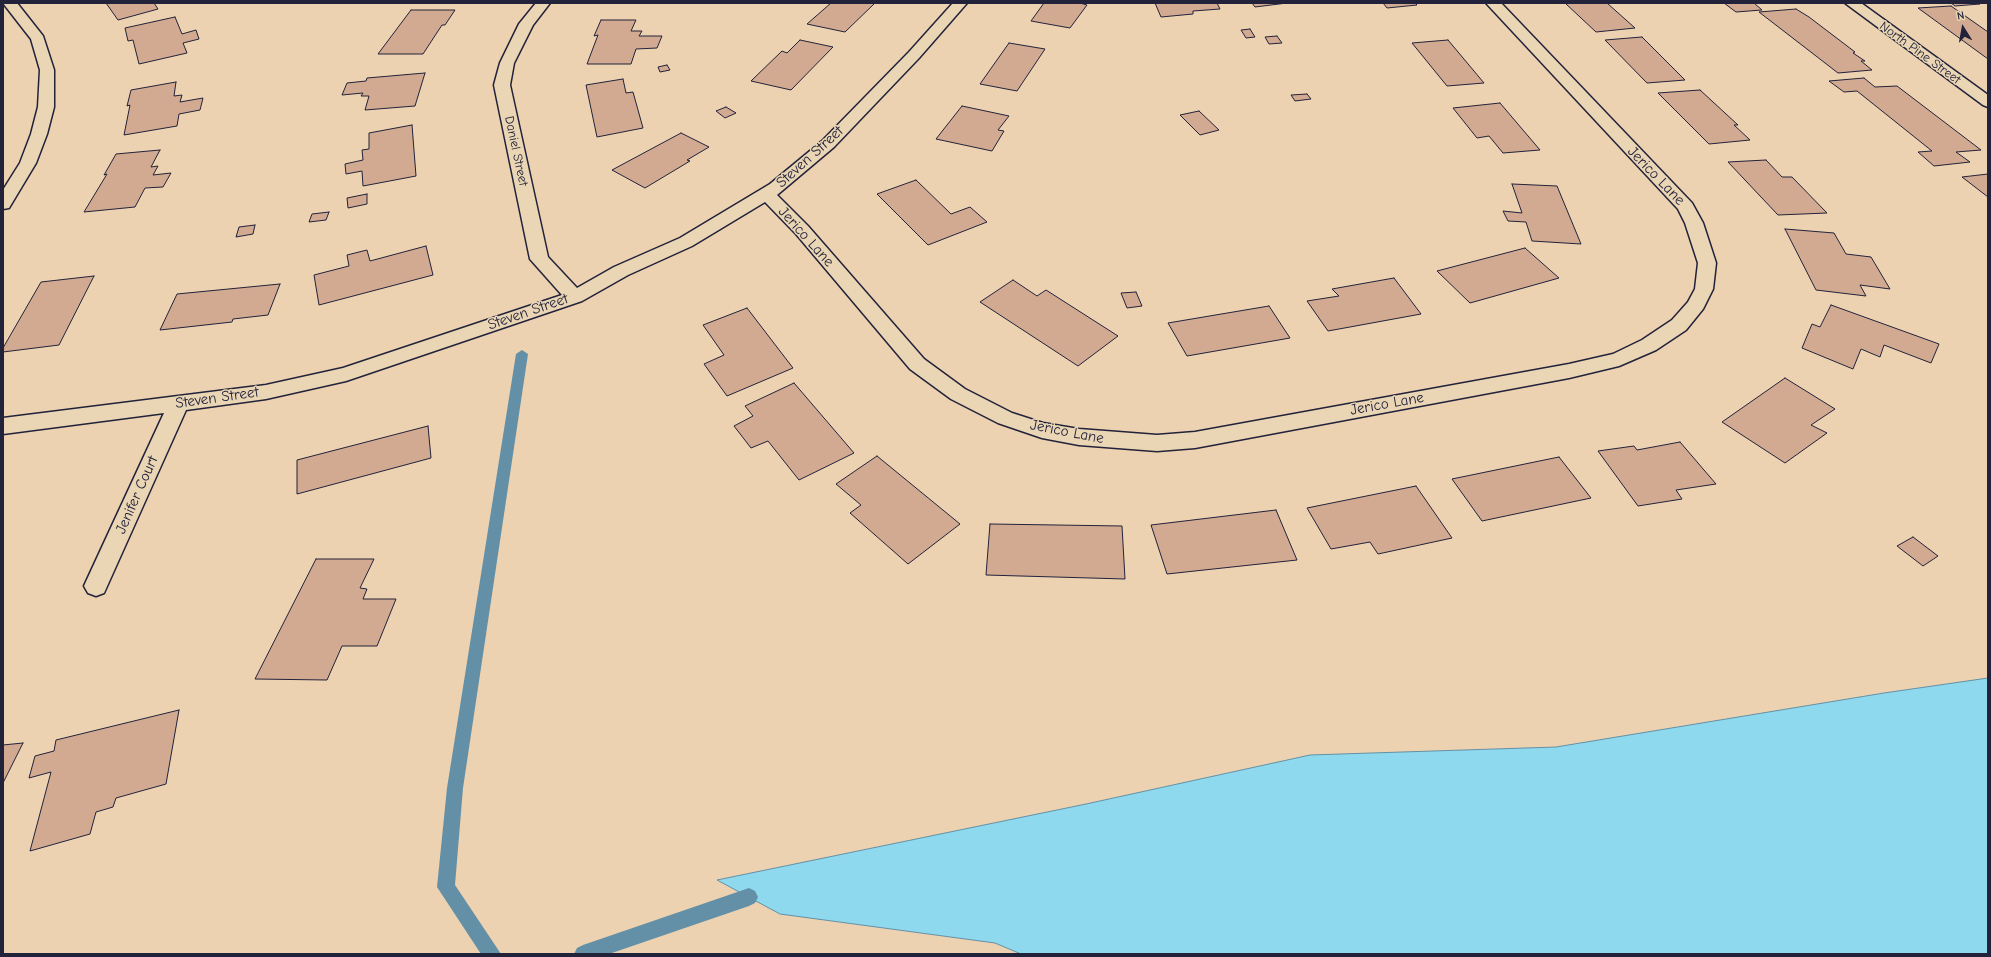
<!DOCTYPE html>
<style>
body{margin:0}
#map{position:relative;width:1991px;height:957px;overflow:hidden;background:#ecd2b0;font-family:"Comic Neue",sans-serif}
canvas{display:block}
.frame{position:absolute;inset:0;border:4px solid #22223b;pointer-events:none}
.north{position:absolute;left:1943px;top:8px;width:40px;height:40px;-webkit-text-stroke:3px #ead6b4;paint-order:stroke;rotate:349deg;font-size:11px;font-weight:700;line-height:16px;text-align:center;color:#22223b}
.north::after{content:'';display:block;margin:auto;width:14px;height:18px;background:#22223b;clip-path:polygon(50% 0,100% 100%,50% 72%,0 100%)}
</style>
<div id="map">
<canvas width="1991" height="957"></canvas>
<div class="frame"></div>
<div class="north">N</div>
</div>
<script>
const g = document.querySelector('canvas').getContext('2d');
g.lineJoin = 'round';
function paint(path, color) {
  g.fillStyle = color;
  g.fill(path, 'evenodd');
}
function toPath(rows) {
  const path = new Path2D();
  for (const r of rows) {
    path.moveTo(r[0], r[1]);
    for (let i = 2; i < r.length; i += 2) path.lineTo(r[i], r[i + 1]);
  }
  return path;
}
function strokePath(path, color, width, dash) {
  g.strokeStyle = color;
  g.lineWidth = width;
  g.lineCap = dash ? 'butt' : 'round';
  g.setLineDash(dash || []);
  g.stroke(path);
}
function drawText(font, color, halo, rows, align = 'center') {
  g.font = font + ' "Comic Neue",sans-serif';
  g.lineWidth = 3;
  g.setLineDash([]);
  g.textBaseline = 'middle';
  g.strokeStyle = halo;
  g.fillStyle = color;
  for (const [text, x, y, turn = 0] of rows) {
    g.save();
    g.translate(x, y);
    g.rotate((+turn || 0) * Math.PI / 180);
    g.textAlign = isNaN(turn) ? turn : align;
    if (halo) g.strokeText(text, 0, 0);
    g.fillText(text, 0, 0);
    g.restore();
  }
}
const water = toPath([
 [1988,678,1988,954,1021,954,995,943,780,914,717,880,1086,804,1310,755,1556,747,1884,693,1988,678]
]);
const stream = toPath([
 [522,350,528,354,463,788,455,885,501,954,481,954,437,887,447,788,516,354,522,350],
 [749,888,755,891,758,897,755,903,749,906,609,954,574,954,577,948,583,945,749,888]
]);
const building = toPath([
 [106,3,154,3,158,9,118,20,106,3],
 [831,3,875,3,845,32,807,24,831,3],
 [1044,3,1080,3,1087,5,1070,28,1031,21,1044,3],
 [1155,3,1217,3,1220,9,1193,11,1193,14,1161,17,1155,3],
 [1252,3,1287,3,1255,7,1252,3],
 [1383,3,1415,3,1417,5,1387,8,1383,3],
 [1565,3,1607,3,1635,28,1596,32,1565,3],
 [1724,3,1754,3,1762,10,1736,12,1724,3],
 [1951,3,1978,3,1980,4,1955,6,1951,3],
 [1951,6,1988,32,1988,59,1918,8,1951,6],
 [1796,9,1809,17,1855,52,1853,53,1865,61,1861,61,1872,70,1838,73,1759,12,1796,9],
 [411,10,455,10,445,25,442,25,423,54,378,54,411,10],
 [175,17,182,34,196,30,199,39,183,43,187,53,139,64,133,40,128,41,125,28,175,17],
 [601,20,636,20,631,31,642,31,639,36,662,36,657,48,636,49,631,64,587,64,598,35,594,36,601,20],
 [1250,29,1255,37,1246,38,1241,30,1250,29],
 [1277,36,1282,43,1269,44,1265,37,1277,36],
 [1642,37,1685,80,1647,83,1605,40,1642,37],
 [800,40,833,47,791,90,751,81,782,51,787,53,800,40],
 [1448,40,1484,83,1447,86,1412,43,1448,40],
 [1009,43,1045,49,1017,91,980,84,1009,43],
 [667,65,670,70,660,72,658,67,667,65],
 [425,73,415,106,365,110,369,96,361,96,363,93,342,95,347,83,366,81,367,78,425,73],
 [1864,78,1875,87,1897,86,1981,150,1956,152,1970,162,1934,166,1918,152,1932,151,1857,91,1844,92,1829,81,1864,78],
 [623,79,626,93,633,92,643,128,597,137,586,85,623,79],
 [176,82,174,96,182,95,180,102,203,98,200,110,179,114,177,126,124,135,130,105,127,106,131,90,176,82],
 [1700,90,1738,125,1734,125,1750,140,1709,144,1658,93,1700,90],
 [1307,94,1311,99,1295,101,1291,95,1307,94],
 [1500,103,1540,150,1503,153,1489,136,1477,138,1453,108,1500,103],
 [962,106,1009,116,998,130,1004,131,992,151,936,139,962,106],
 [726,107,736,113,725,118,716,111,726,107],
 [1199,111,1219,130,1200,135,1180,115,1199,111],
 [412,125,416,176,363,186,362,171,346,174,345,164,363,160,362,150,369,149,369,133,412,125],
 [681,133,709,147,687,160,690,161,645,188,612,170,681,133],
 [160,150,151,167,158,166,153,175,171,173,163,187,145,188,135,207,84,212,107,174,104,175,116,154,160,150],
 [1766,160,1782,177,1792,177,1827,213,1778,215,1728,162,1766,160],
 [1988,174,1988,197,1962,177,1988,174],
 [916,180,951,214,970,207,987,222,928,245,877,194,916,180],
 [1512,184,1557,186,1581,244,1532,241,1526,222,1508,221,1503,211,1522,213,1512,184],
 [367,194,367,204,348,208,347,198,367,194],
 [329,212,326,220,309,222,312,214,329,212],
 [255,225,253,234,236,237,239,227,255,225],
 [1785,229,1834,233,1846,254,1871,257,1890,289,1860,285,1866,296,1816,290,1785,229],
 [426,246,433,275,319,305,314,275,349,266,347,255,367,250,370,261,426,246],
 [1525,248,1559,278,1470,303,1437,271,1525,248],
 [94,276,59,345,3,352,3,348,41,282,94,276],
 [1394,278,1421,314,1328,331,1307,301,1339,296,1332,289,1394,278],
 [1013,280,1037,296,1046,290,1118,336,1078,366,980,302,1013,280],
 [280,284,268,315,233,319,232,322,160,330,177,294,280,284],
 [1136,292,1142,306,1127,308,1121,293,1136,292],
 [1831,305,1939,344,1931,363,1884,345,1880,357,1861,349,1853,369,1802,348,1812,324,1820,327,1831,305],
 [1269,306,1290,338,1187,356,1168,323,1269,306],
 [747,308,793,368,727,396,704,364,724,355,703,325,747,308],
 [1785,378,1835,409,1811,425,1827,433,1785,463,1722,422,1785,378],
 [794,383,854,453,799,480,768,441,751,448,734,426,753,416,745,406,794,383],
 [428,426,431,458,297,494,297,460,428,426],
 [1680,442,1716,484,1676,490,1682,499,1638,506,1598,451,1634,446,1637,450,1680,442],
 [877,456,960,524,908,564,850,513,861,505,836,484,877,456],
 [1559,457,1591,498,1482,521,1452,479,1559,457],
 [1416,486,1452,538,1378,554,1370,542,1331,549,1307,508,1416,486],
 [1276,510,1297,560,1167,574,1151,525,1276,510],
 [990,524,1122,526,1125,579,986,575,990,524],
 [1913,537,1938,556,1923,566,1897,546,1913,537],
 [316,559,374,559,360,588,367,589,363,599,396,599,377,646,342,646,327,680,255,679,316,559],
 [179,710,166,784,116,798,113,807,96,812,90,834,30,851,51,772,29,778,35,756,54,751,56,740,179,710],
 [23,743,3,783,3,745,23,743]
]);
const street = toPath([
 [3,3,17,3,43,36,54,70,54,107,47,134,36,163,9,208,3,209,3,190,20,163,31,134,38,107,40,70,31,39,3,3],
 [536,3,550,3,533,25,514,63,510,85,548,257,577,288,614,267,680,238,770,184,822,141,909,52,953,3,967,3,919,58,834,147,777,195,808,226,924,359,965,389,1012,413,1043,423,1079,429,1157,435,1195,432,1569,364,1613,354,1642,340,1672,320,1688,302,1695,289,1698,263,1685,223,1678,209,1486,3,1501,3,1692,203,1703,223,1716,263,1713,289,1703,309,1686,330,1656,350,1619,366,1569,378,1195,448,1157,451,1079,445,1042,438,998,423,951,399,910,369,796,234,765,202,692,246,628,275,582,301,346,381,266,399,186,410,104,593,96,596,88,593,84,586,164,413,3,434,3,418,266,385,343,368,562,295,530,259,494,85,500,63,519,24,536,3],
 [1845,3,1861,3,1988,95,1988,107,1983,105,1845,3]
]);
const farStreetnames = [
 ["North Pine Street",1920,53,36],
 ["Daniel Street",516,151,78]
];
const streetNames = [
 ["Steven Street",810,157,-42],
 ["Jerico Lane",1656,176,46],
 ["Jerico Lane",806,237,48],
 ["Steven Street",528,312,-19],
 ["Steven Street",217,398,-8],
 ["Jerico Lane",1387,404,-10],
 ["Jerico Lane",1067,432,11],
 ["Jenifer Court",137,495,-66]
];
paint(water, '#8ed9ee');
strokePath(water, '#6390a6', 1);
paint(stream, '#6390a6');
paint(building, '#d1aa91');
strokePath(building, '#22223b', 1);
strokePath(street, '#22223b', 3);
paint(street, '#ead6b4');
drawText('13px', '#22223b', '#ead6b4', farStreetnames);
drawText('15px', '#22223b', '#ead6b4', streetNames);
</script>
